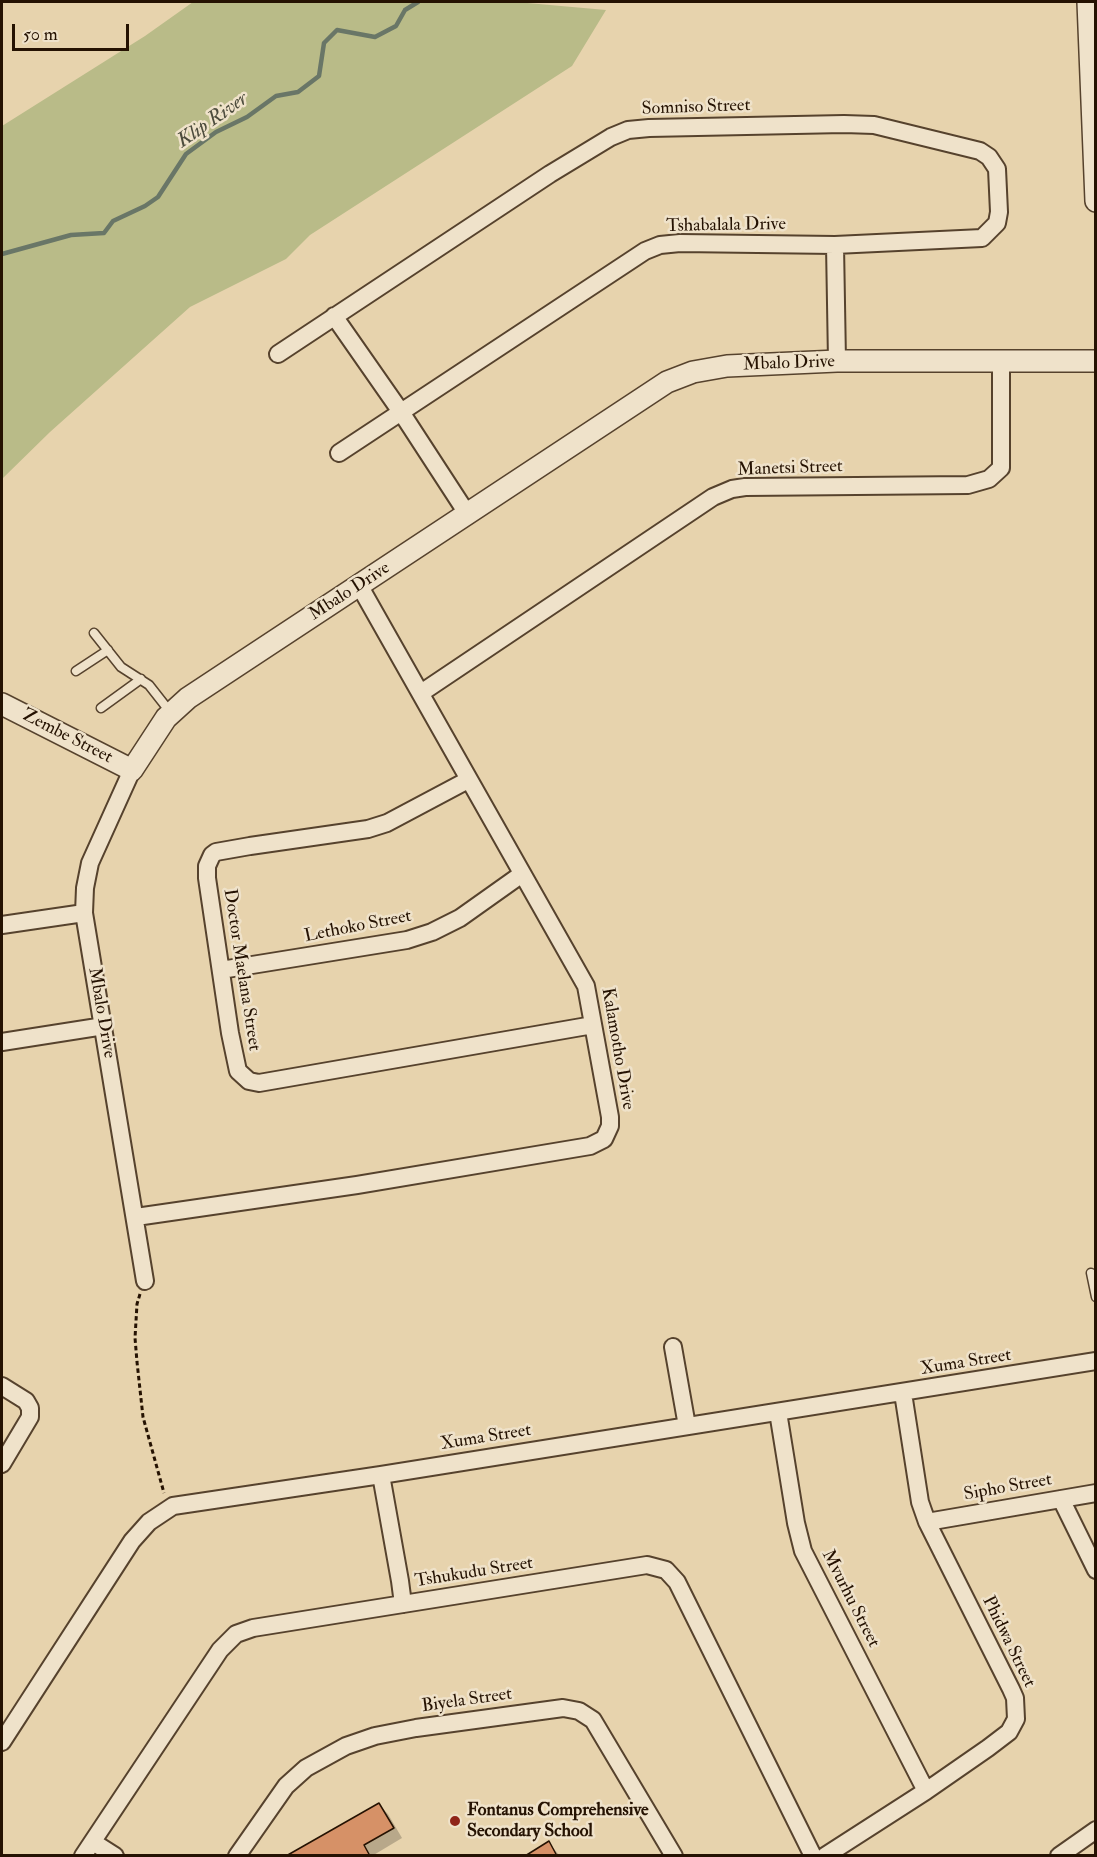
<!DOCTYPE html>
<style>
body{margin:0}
#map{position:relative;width:1097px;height:1857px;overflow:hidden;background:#e7d3ad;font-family:"IM FELL Double Pica",serif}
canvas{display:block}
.frame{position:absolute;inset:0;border:3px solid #251202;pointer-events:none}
.scale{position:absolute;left:12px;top:24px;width:117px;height:27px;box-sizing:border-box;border:3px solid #251202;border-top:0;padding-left:8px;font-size:18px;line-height:21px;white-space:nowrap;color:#251202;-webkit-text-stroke:4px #efe2ca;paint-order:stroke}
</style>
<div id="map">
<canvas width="1097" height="1857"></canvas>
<div class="frame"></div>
<div class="scale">50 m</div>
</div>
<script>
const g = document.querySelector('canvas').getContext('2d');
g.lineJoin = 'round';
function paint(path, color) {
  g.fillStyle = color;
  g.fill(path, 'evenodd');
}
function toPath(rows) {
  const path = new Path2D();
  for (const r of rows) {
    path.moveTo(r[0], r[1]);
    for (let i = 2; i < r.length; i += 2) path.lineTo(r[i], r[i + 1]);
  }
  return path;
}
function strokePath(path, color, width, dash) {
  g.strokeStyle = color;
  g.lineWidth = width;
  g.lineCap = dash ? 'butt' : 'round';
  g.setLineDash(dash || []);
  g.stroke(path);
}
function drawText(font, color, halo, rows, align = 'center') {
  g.font = font + ' "IM FELL Double Pica",serif';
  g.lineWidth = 5;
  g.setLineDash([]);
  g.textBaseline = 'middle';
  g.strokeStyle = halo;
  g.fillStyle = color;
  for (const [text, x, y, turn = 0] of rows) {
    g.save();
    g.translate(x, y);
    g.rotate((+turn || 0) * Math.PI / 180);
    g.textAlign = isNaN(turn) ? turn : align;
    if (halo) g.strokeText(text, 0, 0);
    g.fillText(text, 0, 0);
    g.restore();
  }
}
const green = toPath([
 [193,2,516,2,606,10,572,66,310,235,286,259,190,307,50,432,2,479,2,126,145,36]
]);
const shadow = toPath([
 [379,1805,388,1814,402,1838,372,1856,289,1856],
 [549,1843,560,1856,529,1856]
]);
const stream = toPath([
 [2,254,71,235,104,233,113,221,145,206,158,197,186,154,216,132,247,117,276,96,298,92,319,76,324,43,337,30,375,37,396,26,405,10,418,2]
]);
const building = toPath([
 [379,1803,394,1828,364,1845,370,1856,286,1856,379,1803],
 [549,1841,557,1856,525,1856,549,1841]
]);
const path = toPath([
 [140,1294,137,1304,135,1338,137,1362,143,1417,164,1493]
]);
const service = toPath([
 [94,633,121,667,149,685,171,713],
 [76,671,108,650],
 [101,708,141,679],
 [1091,1273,1096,1297]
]);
const minor = toPath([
 [835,245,837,361],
 [334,316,401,412,468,515],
 [278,354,550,174,611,137,628,130,649,128,844,124,874,125,980,151,989,157,997,169,999,212,997,223,982,238,835,245,680,243,660,245,645,251,339,453],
 [421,693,713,497,732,489,745,487,968,485,989,479,1001,468,1001,360],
 [132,770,90,863,85,888,84,913,145,1281],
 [468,780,387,823,368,829,250,846,216,852,212,855,207,866,207,878,230,1033,238,1071,249,1081,259,1083,593,1025],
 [2,925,84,913],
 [221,970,407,940,432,932,460,918,522,874],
 [2,1042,104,1026],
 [136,1217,357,1185,590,1146,604,1139,610,1126,610,1117,586,986,359,585],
 [673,1347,687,1426],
 [2,1386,26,1401,30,1408,30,1417,2,1464],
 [778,1412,796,1523,803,1551,926,1791],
 [381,1475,400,1581,403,1604],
 [1061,1499,1096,1570],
 [927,1522,1096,1493],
 [2,1742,132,1541,149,1522,173,1506,381,1475,1096,1361],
 [93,1842,115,1856],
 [83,1856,220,1650,236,1634,253,1628,647,1565,666,1570,677,1582,813,1856],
 [237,1856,286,1786,306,1768,346,1746,375,1736,416,1728,563,1708,579,1711,593,1720,674,1856],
 [825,1856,926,1791,988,1748,1009,1732,1016,1719,1015,1698,1011,1689,927,1522,920,1502,903,1393],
 [1059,1856,1096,1830]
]);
const tertiary = toPath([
 [1088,2,1096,201],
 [2,704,132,770,166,718,188,698,667,382,693,372,727,366,837,361,1096,361]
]);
const markers = [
 [455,1821,6,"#8f2418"]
];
const streetNames = [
 ["Somniso Street",696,108,-2],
 ["Tshabalala Drive",726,226,-1],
 ["Mbalo Drive",789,364,-2],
 ["Manetsi Street",790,469,-2],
 ["Mbalo Drive",350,592,-33],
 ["Zembe Street",67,737,27],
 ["Lethoko Street",358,927,-11],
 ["Doctor Maelana Street",241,970,81],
 ["Mbalo Drive",101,1013,80],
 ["Kalamotho Drive",617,1049,80],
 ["Xuma Street",966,1363,-9],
 ["Xuma Street",486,1438,-9],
 ["Sipho Street",1008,1488,-10],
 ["Tshukudu Street",474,1573,-9],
 ["Mvurhu Street",850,1599,63],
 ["Phidwa Street",1008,1642,64],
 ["Biyela Street",467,1701,-8]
];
const poiNames = [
 ["Fontanus Comprehensive",467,1811],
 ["Secondary School",467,1832]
];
const waterNames = [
 ["Klip River",213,121,-35]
];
paint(green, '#b9bb88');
paint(shadow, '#0003');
strokePath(stream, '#697667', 4.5);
paint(building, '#d69167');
strokePath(building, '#251202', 1.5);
strokePath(service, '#56422d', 11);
strokePath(minor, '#56422d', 20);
strokePath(tertiary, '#56422d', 24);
strokePath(path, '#251202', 3, [4.5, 3]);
strokePath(service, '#efe2ca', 8);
strokePath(minor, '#efe2ca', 16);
strokePath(tertiary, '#efe2ca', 21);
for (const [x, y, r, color] of markers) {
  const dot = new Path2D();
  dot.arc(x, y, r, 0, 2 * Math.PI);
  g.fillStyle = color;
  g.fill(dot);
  strokePath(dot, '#efe2ca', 2);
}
drawText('18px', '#251202', '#efe2ca', streetNames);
drawText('bold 18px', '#251202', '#efe2ca', poiNames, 'left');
drawText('italic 20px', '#4d4c3d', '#efe2ca', waterNames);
</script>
